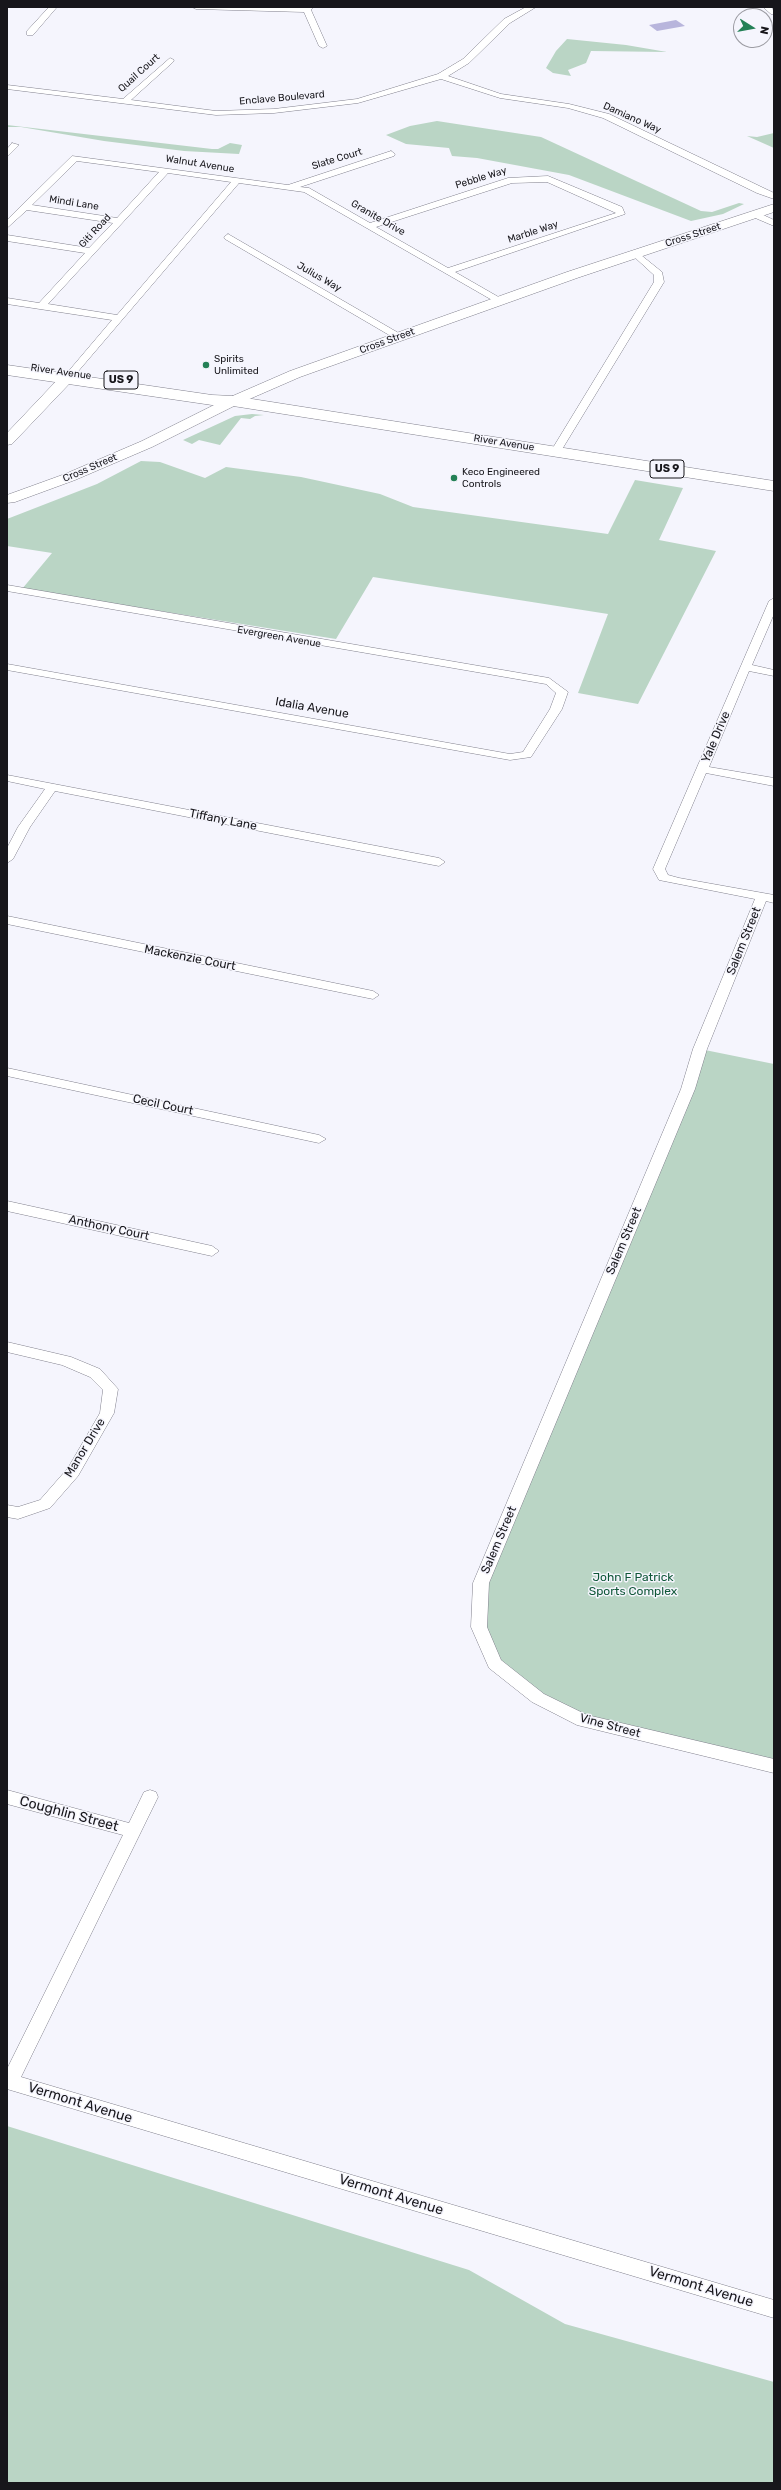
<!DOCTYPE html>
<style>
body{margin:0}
#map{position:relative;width:781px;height:2490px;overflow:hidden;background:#f5f5fd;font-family:Rubik,sans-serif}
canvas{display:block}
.frame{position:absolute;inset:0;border:8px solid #17161b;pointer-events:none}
.north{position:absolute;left:733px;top:8px;width:40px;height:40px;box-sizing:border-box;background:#f5f5fd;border:1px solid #9c9ca3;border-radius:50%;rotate:101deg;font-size:11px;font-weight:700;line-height:16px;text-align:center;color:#17161b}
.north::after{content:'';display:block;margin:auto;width:14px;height:18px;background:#238056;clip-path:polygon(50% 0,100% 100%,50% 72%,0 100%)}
</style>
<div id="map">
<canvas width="781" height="2490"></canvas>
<div class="frame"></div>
<div class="north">N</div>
</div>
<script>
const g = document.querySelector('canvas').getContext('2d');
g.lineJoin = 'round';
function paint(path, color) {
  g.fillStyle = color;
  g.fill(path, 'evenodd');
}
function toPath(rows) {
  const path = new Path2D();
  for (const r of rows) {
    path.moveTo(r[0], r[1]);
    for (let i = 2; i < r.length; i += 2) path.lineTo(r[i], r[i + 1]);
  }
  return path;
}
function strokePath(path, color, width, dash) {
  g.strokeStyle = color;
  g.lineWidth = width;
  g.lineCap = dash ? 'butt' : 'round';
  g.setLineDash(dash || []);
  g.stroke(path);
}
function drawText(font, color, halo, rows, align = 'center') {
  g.font = font + ' Rubik,sans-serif';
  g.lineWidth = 3;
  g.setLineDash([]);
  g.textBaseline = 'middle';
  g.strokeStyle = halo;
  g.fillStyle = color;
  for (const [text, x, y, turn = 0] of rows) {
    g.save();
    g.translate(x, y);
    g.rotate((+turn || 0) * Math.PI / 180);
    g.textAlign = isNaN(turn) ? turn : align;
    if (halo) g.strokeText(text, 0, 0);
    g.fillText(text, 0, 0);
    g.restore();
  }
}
const green = toPath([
 [567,39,626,45,667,52,591,51,586,63,568,70,571,76,553,73,546,68,556,51],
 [437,121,541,137,701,211,712,212,739,203,744,204,723,214,691,221,569,175,477,158,452,156,449,148,406,144,386,135,410,126],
 [7,125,212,149,218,149,230,143,242,145,239,154,184,151,104,141,21,127,7,127],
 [774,133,774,148,747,136,757,137],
 [252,414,264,415,255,416,250,419,241,418,220,445,199,440,192,444,183,440,235,416],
 [141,461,160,462,205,478,226,467,301,477,380,494,413,507,608,534,635,480,683,488,659,540,716,551,638,704,578,693,608,614,373,577,336,639,22,589,52,553,7,546,7,519,97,484],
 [700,1049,774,1064,774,1768,583,1720,495,1664,479,1627,481,1583],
 [7,2126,469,2270,565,2324,774,2382,774,2483,7,2483]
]);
const water = toPath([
 [676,20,685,26,657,31,649,25]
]);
const street = toPath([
 [49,7,57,7,33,35,27,35,27,31,49,7],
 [192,7,313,7,311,10,327,46,323,48,319,46,304,12,196,9,192,7],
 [526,7,536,7,510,23,469,63,448,76,501,94,569,104,609,114,774,193,774,199,757,193,603,118,568,108,500,98,441,79,358,103,274,113,216,115,7,89,7,85,123,99,170,58,174,60,173,62,131,100,216,111,274,109,357,99,438,74,463,59,504,19,526,7],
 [763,7,772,7,774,14,771,14,763,7],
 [12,143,19,145,7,157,7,149,12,143],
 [391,151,395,154,394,156,300,187,309,188,370,223,508,178,548,176,622,207,625,214,455,272,502,299,504,301,499,304,304,192,239,183,75,375,67,373,112,320,7,304,7,298,39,303,85,253,7,241,7,235,89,248,113,223,27,210,7,228,7,220,72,156,288,185,391,151],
 [77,161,159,172,117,218,32,205,77,161],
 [168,173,231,182,117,315,48,304,168,173],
 [547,182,616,213,448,268,376,227,512,183,547,182],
 [753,213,759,213,774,220,774,226,753,217,753,213],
 [228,234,402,335,404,337,396,339,225,239,224,237,228,234],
 [636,251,662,272,664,282,561,451,552,453,551,451,654,282,654,275,631,254,636,251],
 [7,585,549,678,568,692,562,709,531,757,510,760,7,670,7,664,510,754,523,752,550,709,556,693,546,684,7,591,7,585],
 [774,598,774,614,752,665,774,670,774,676,749,671,709,767,774,778,774,786,706,773,665,869,668,875,679,878,774,895,774,903,766,901,707,1049,695,1089,489,1583,487,1627,501,1660,544,1694,587,1715,774,1759,774,1773,577,1725,532,1702,489,1668,471,1627,473,1583,681,1089,693,1049,755,899,659,880,653,869,769,601,774,598],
 [7,775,439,858,445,862,439,866,55,791,30,827,13,859,7,863,7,848,18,827,45,789,7,781,7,775],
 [7,916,373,991,379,995,373,999,7,924,7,916],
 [7,1068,319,1135,326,1139,319,1143,7,1076,7,1068],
 [7,1201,212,1246,219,1251,212,1256,7,1211,7,1201],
 [7,1342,71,1357,100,1369,118,1389,114,1413,78,1476,50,1508,18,1519,7,1517,7,1505,18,1507,40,1500,68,1468,100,1413,103,1390,90,1377,62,1365,7,1352,7,1342],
 [7,1790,129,1823,144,1792,150,1790,156,1792,158,1797,21,2077,774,2300,774,2318,7,2089,7,2069,123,1835,7,1804,7,1790]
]);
const secondary = toPath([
 [774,204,774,212,577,278,300,377,238,404,152,447,75,480,15,502,7,503,7,495,65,474,142,441,228,398,290,371,567,272,774,204],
 [65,376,72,380,70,383,12,444,7,445,7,433,60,377,65,376]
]);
const highway = toPath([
 [7,365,212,395,233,396,774,481,774,491,233,406,212,405,7,375,7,365]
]);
const markers = [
 [206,365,4,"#238056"],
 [454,478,4,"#238056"]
];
const farStreetnames = [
 ["Quail Court",139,73,-42],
 ["Enclave Boulevard",282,98,-5],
 ["Damiano Way",632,118,24],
 ["Slate Court",337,159,-17],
 ["Walnut Avenue",200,164,9],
 ["Pebble Way",481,178,-17],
 ["Mindi Lane",74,203,9],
 ["Granite Drive",378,218,30],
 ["Giti Road",95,231,-47],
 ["Marble Way",533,232,-18],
 ["Cross Street",693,235,-18],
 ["Julius Way",319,277,30],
 ["Cross Street",387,341,-20],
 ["River Avenue",61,372,8],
 ["River Avenue",504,443,9],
 ["Cross Street",90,468,-23],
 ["Evergreen Avenue",279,637,10]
];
const farPoinames = [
 ["Spirits",214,359],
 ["Unlimited",214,371],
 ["Keco Engineered",462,472],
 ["Controls",462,484]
];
const shields = [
 [121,380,34],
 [667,469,34]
];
const shieldNames = [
 ["US 9",121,380],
 ["US 9",667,469]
];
const streetNames = [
 ["Idalia Avenue",312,708,10],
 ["Yale Drive",716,737,-67],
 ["Tiffany Lane",223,820,11],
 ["Salem Street",744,941,-68],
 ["Mackenzie Court",190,958,11],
 ["Cecil Court",163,1105,12],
 ["Anthony Court",109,1228,12],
 ["Salem Street",624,1241,-67],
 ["Manor Drive",85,1448,-59],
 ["Salem Street",499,1540,-67],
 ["Vine Street",610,1726,15]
];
const parkNames = [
 ["John F Patrick",633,1578],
 ["Sports Complex",633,1592]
];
const nearStreetnames = [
 ["Coughlin Street",69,1814,15],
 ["Vermont Avenue",80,2103,17],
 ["Vermont Avenue",391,2195,17],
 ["Vermont Avenue",701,2287,17]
];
paint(green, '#bad5c5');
paint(water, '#b8b5dc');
strokePath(street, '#81808d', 1);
strokePath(secondary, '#81808d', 1);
strokePath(highway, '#81808d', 1);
paint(street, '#fff');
paint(secondary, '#fff');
paint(highway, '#fff');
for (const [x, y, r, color] of markers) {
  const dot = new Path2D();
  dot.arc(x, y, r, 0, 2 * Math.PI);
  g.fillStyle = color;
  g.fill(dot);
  strokePath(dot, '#f5f5fd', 1.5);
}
drawText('10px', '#17161b', '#f5f5fd', farStreetnames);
drawText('10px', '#17161b', '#f5f5fd', farPoinames, 'left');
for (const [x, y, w] of shields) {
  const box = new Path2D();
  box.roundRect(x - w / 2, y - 9, w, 18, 3);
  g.fillStyle = '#f5f5fd';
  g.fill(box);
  strokePath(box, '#17161b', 1);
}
drawText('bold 11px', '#17161b', null, shieldNames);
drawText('12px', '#17161b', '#f5f5fd', streetNames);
drawText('12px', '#0f5738', '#f5f5fd', parkNames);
drawText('14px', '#17161b', '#f5f5fd', nearStreetnames);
</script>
